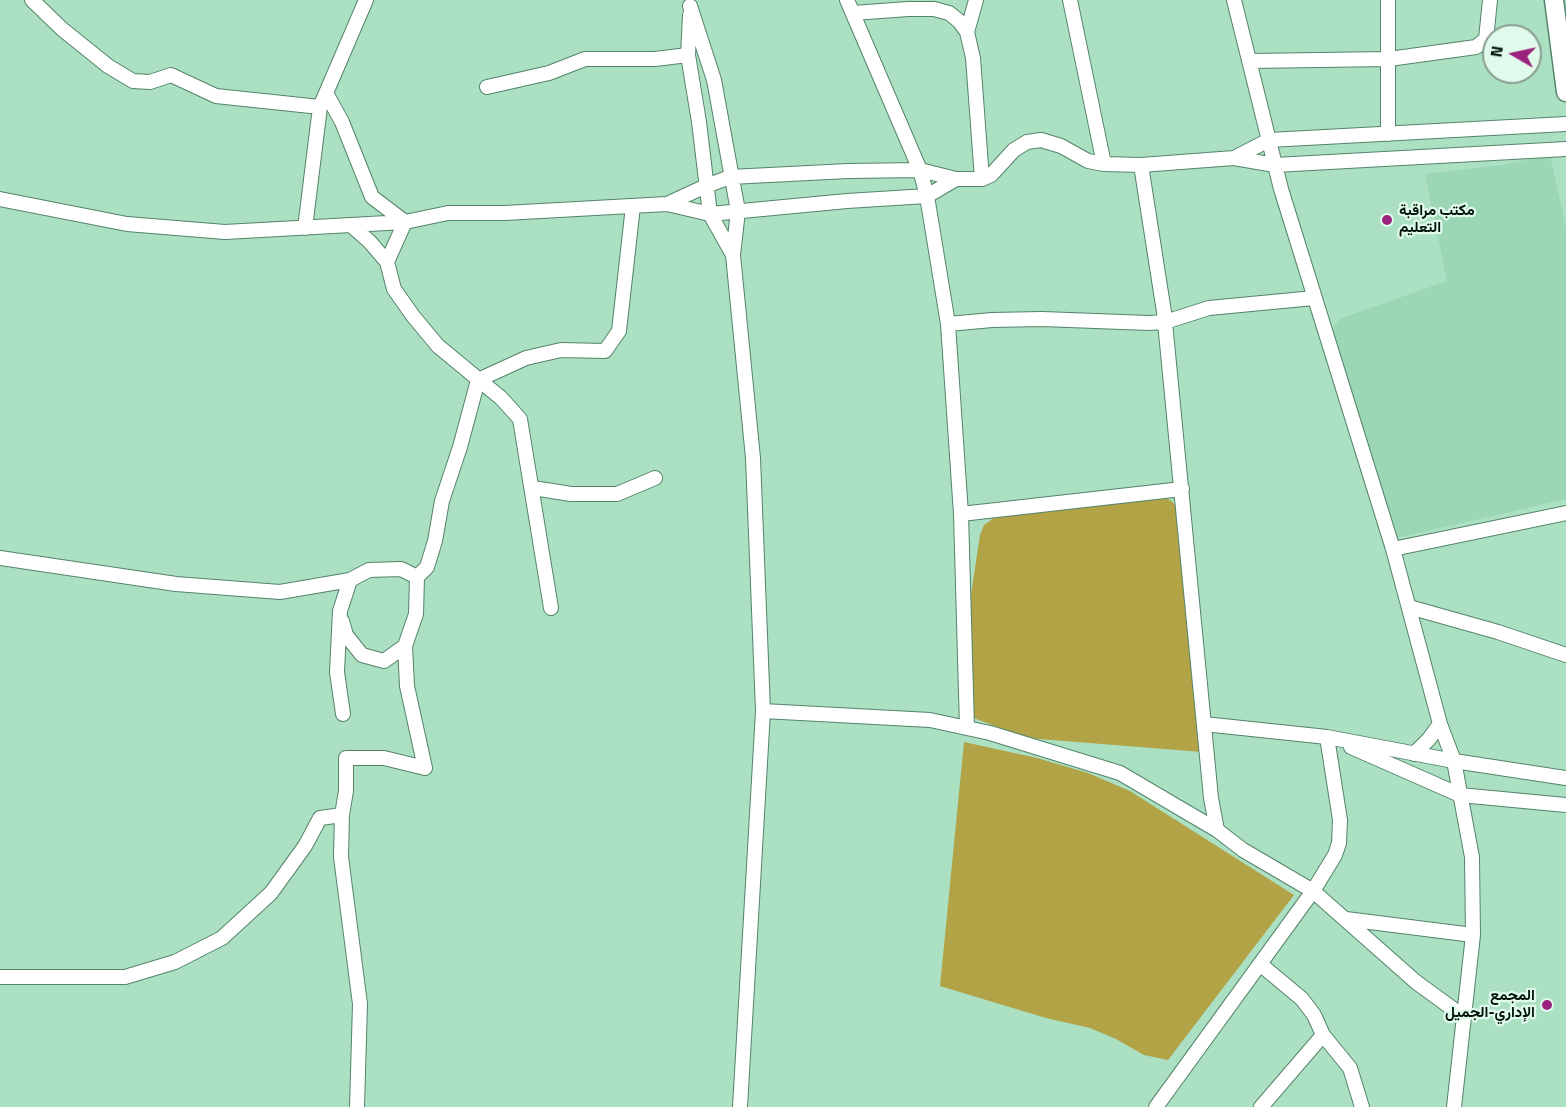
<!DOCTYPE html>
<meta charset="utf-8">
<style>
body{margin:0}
#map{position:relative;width:1566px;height:1107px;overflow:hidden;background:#ace0c3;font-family:"Titillium Web",sans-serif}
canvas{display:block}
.north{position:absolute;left:1482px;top:24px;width:60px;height:60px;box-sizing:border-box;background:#e0faeb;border:2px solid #879d91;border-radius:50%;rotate:279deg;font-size:16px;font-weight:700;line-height:24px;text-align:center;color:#011209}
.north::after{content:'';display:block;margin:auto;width:21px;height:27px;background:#9b237d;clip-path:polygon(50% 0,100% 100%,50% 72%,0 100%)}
</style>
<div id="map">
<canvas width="1566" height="1107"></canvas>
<div class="north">N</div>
</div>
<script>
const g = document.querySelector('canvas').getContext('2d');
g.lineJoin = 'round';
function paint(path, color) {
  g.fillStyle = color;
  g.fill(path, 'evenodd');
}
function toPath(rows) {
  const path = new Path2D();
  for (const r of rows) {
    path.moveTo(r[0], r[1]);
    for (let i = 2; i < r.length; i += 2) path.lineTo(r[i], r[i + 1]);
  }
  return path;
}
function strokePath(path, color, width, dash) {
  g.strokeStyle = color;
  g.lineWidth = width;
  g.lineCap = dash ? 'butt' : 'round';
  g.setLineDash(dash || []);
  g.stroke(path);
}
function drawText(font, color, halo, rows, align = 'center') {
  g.font = font + ' "Titillium Web",Vazirmatn,sans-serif';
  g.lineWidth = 4.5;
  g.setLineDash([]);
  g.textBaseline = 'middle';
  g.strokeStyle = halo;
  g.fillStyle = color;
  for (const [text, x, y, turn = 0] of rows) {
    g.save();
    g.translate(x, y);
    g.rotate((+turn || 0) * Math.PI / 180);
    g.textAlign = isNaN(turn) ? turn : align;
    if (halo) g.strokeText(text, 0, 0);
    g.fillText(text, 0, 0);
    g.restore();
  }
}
const built = toPath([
 [1550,155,1566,228,1566,499,1393,539,1331,329,1342,318,1447,281,1425,174,1502,165]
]);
const green = toPath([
 [1160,496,1170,500,1177,506,1202,752,1026,738,971,717,970,601,980,535,984,525,998,515],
 [964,742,1037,758,1088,773,1130,791,1294,895,1168,1060,1144,1055,1116,1039,1090,1028,1046,1018,940,986]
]);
const street = toPath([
 [32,0,62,29,108,66,133,81,150,82,171,75,216,96,320,107],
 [847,0,920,170,927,196,948,324,961,514,1182,489],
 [1070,0,1104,164],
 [1234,0,1281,189,1393,549,1440,724,1454,761,1472,857,1473,935,1454,1107],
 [690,6,714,80,738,211,733,255,753,458,763,711,740,1107],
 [853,13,908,9,934,9,949,13,959,21,967,32,973,58,982,179],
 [690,15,688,55,699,122,710,214,733,255],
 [967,32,976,0],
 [1249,61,1389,59,1476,47,1486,39,1490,0],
 [487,87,549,73,585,59,655,59,688,55],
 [326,93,342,122,372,197,405,222,387,262,394,289,413,316,438,346,501,398,520,419,551,608],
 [1388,134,1388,0],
 [1234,158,1269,140,1566,124],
 [1141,165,1164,312,1211,798,1217,830,1243,850,1313,891,1416,982,1464,1017],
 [0,199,127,224,225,232,405,222,448,213,505,213,667,204,710,214,847,201,927,196,956,179],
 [667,204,706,186,730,177,848,171,920,170,956,179,982,179,991,175,1014,150,1027,142,1041,140,1061,146,1088,161,1104,164,1141,165,1234,158,1275,165,1566,149],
 [352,226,370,242,387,262],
 [305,228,320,107,366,0],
 [948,324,992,320,1042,319,1149,323,1165,322,1209,308,1314,298],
 [533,488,571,494,617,494,655,478],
 [961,514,967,728],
 [1393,549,1566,513],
 [0,558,176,584,280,592,350,580],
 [417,577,427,567,435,541,442,501,460,447,478,380,526,358,561,350,605,351,619,331,633,206],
 [1409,607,1498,632,1566,655],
 [342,621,346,635,362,655,384,661,405,646],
 [763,711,930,720,990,733,1120,773,1217,830],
 [1204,724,1327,737,1333,739],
 [1351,747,1460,795,1566,805],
 [1414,754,1429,739,1440,724],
 [342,815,341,857,360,1004,357,1107],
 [1346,919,1473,935],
 [1260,964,1302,999,1314,1015,1323,1035,1350,1068,1362,1107],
 [0,977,125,977,175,962,222,938,271,893,305,846,320,818,342,815,346,791,346,758,384,758,425,768,407,686,405,646,416,614,417,577,401,569,369,570,350,580,340,611,337,672,343,714],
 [1156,1107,1313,891,1335,855,1339,843,1340,820,1327,737,1454,761,1566,778],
 [1261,1107,1323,1035]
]);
const secondary = toPath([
 [1554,0,1566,92]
]);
const markers = [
 [1387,220,6,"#9b237d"],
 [1547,1005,6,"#9b237d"]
];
const poiNames = [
 ["مكتب مراقبة",1399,211],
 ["التعليم",1399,228],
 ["المجمع",1535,996,"right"],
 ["الإداري-الجميل",1535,1013,"right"]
];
paint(built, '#9bd6b5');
paint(green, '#b1a346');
strokePath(street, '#53846a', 16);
strokePath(secondary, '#53846a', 21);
strokePath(street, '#fff', 14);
strokePath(secondary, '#fff', 18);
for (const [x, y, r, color] of markers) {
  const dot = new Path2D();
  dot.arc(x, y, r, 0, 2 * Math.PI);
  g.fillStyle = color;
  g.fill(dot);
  strokePath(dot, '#e0faeb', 2);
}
drawText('bold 15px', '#011209', '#e0faeb', poiNames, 'left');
</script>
